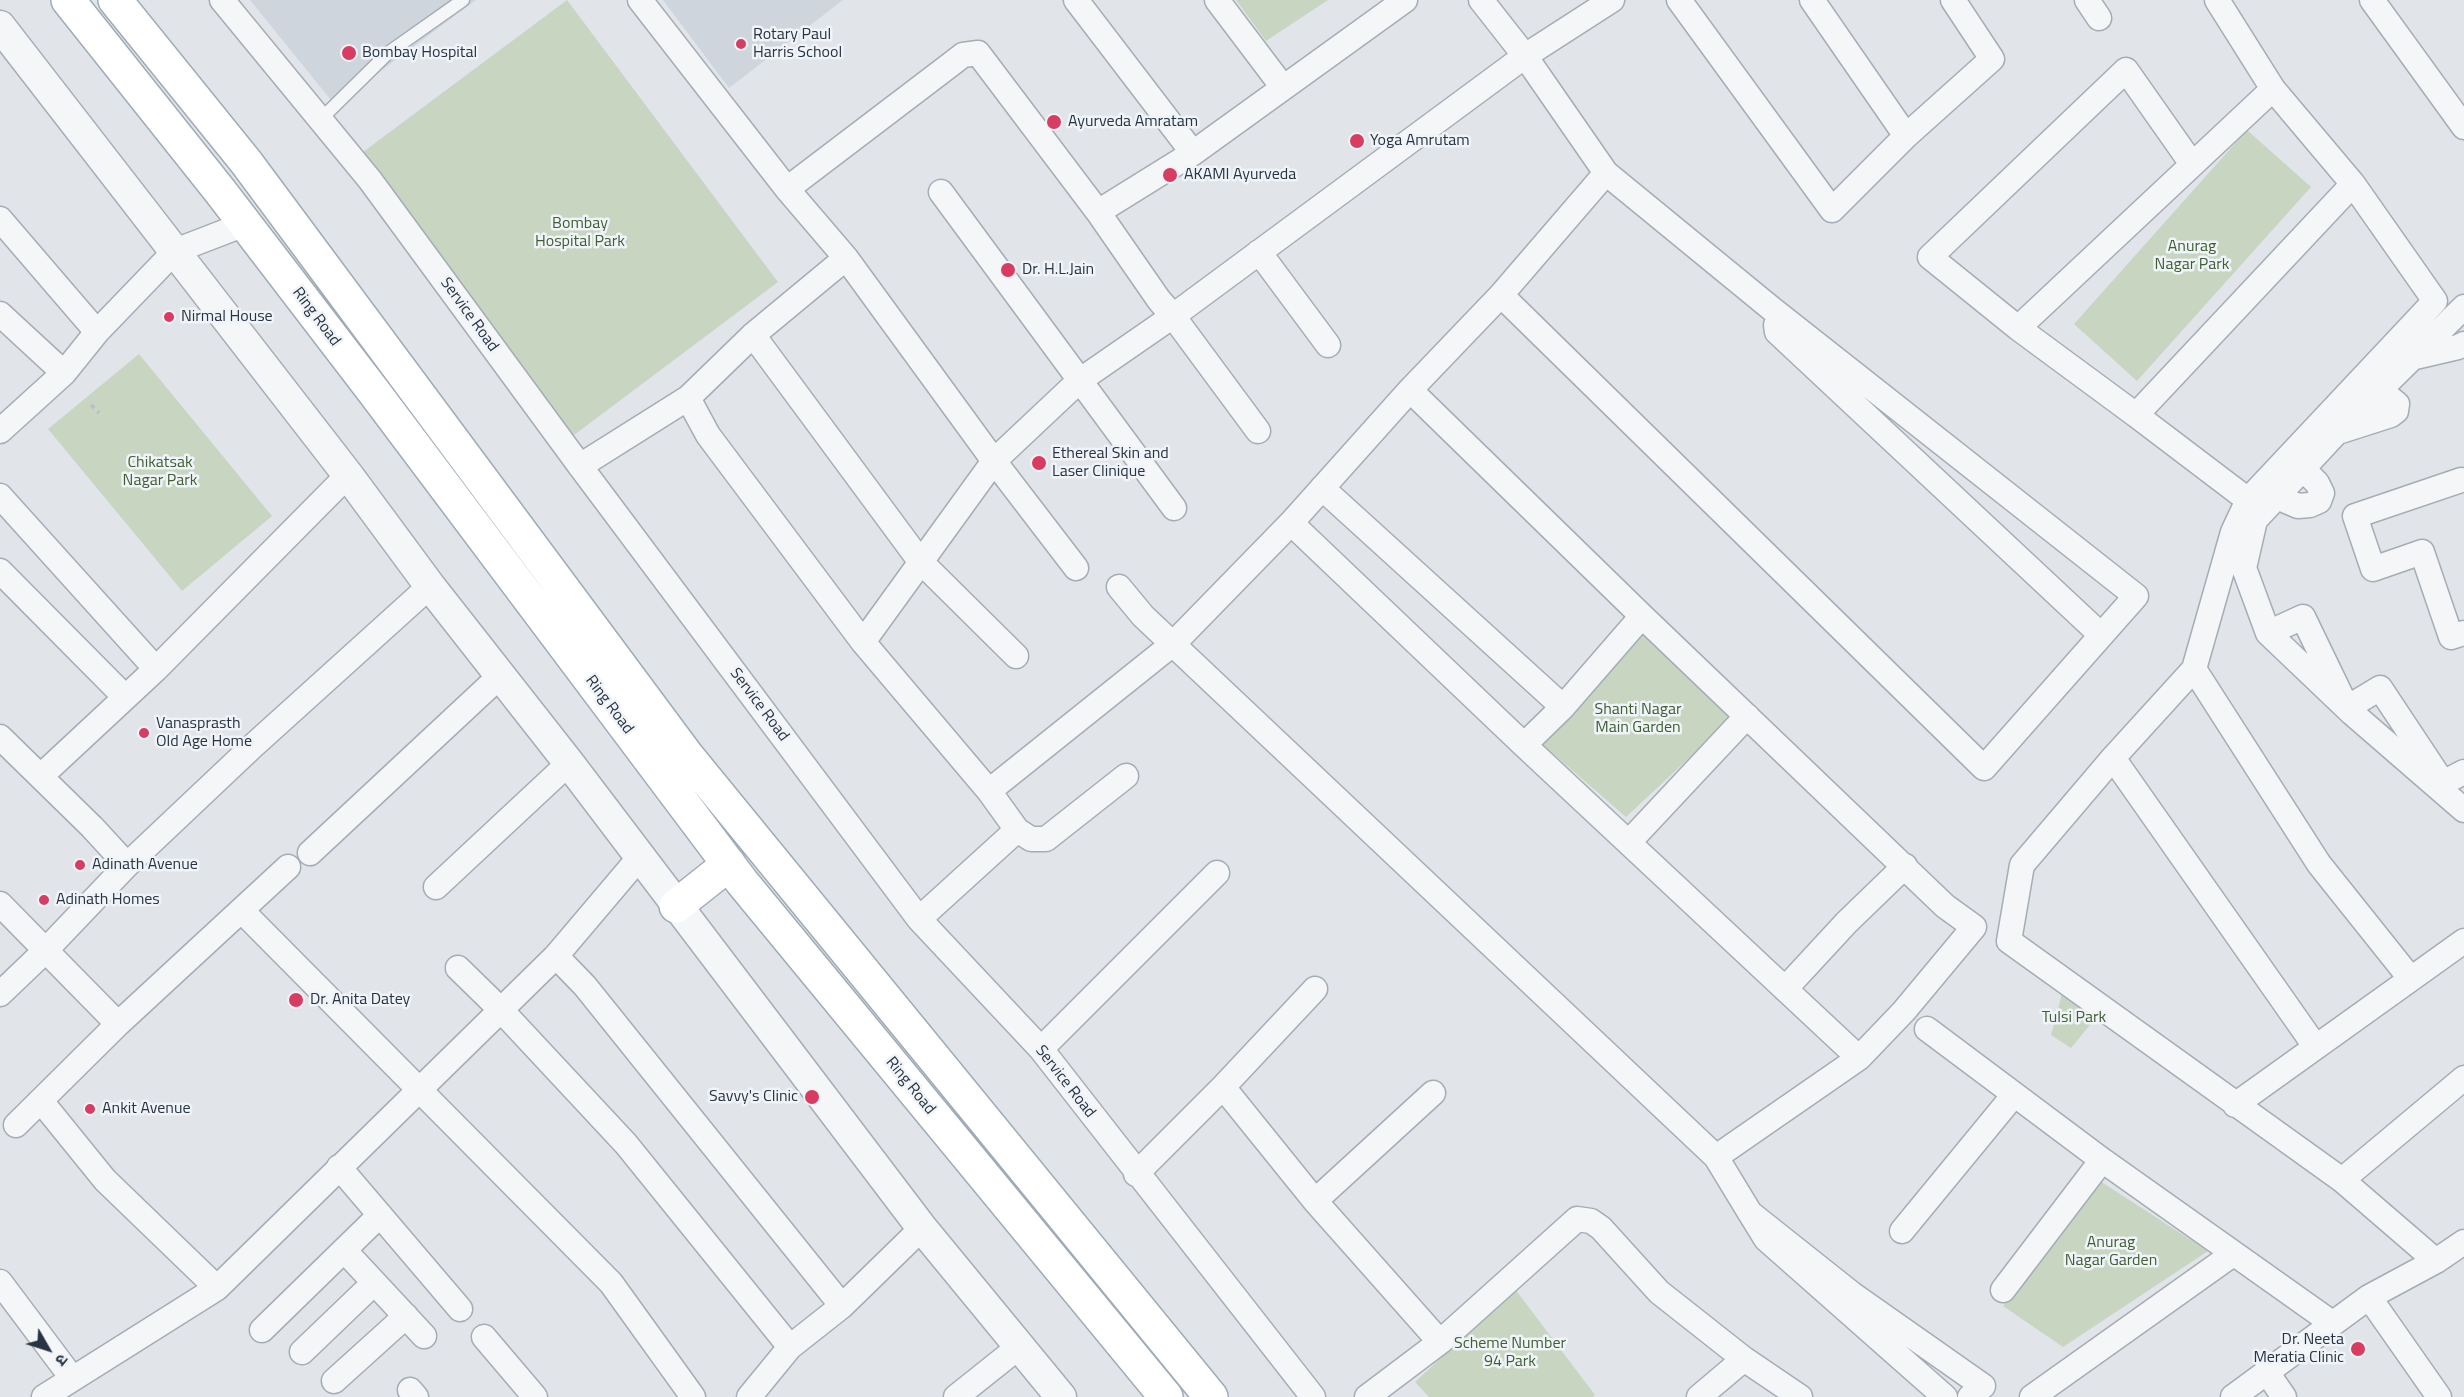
<!DOCTYPE html>
<meta charset="utf-8">
<style>
body{margin:0}
#map{position:relative;width:2464px;height:1397px;overflow:hidden;background:#e1e5ea;font-family:"Titillium Web","Noto Sans Devanagari",sans-serif}
canvas{display:block}
.north{position:absolute;left:18px;top:1319px;width:60px;height:60px;-webkit-text-stroke:4px #f0f4f8;paint-order:stroke;rotate:129deg;font-size:16px;font-weight:700;line-height:24px;text-align:center;color:#283443}
.north::after{content:'';display:block;margin:auto;width:21px;height:27px;background:#283443;clip-path:polygon(50% 0,100% 100%,50% 72%,0 100%)}
</style>
<div id="map">
<canvas width="2464" height="1397"></canvas>
<div class="north">उ</div>
</div>
<script>
const g = document.querySelector('canvas').getContext('2d');
g.lineJoin = 'round';
function paint(path, color) {
  g.fillStyle = color;
  g.fill(path, 'evenodd');
}
function toPath(rows) {
  const path = new Path2D();
  for (const r of rows) {
    path.moveTo(r[0], r[1]);
    for (let i = 2; i < r.length; i += 2) path.lineTo(r[i], r[i + 1]);
  }
  return path;
}
function strokePath(path, color, width, dash) {
  g.strokeStyle = color;
  g.lineWidth = width;
  g.lineCap = dash ? 'butt' : 'round';
  g.setLineDash(dash || []);
  g.stroke(path);
}
function drawText(font, color, halo, rows, align = 'center') {
  g.font = font + ' "Titillium Web",sans-serif';
  g.lineWidth = 5;
  g.setLineDash([]);
  g.textBaseline = 'middle';
  g.strokeStyle = halo;
  g.fillStyle = color;
  for (const [text, x, y, turn = 0] of rows) {
    g.save();
    g.translate(x, y);
    g.rotate((+turn || 0) * Math.PI / 180);
    g.textAlign = isNaN(turn) ? turn : align;
    if (halo) g.strokeText(text, 0, 0);
    g.fillText(text, 0, 0);
    g.restore();
  }
}
const built = toPath([
 [250,0,476,0,335,105],
 [663,0,843,0,729,88]
]);
const green = toPath([
 [567,0,778,282,570,438,359,155],
 [1236,0,1328,0,1266,41],
 [2247,130,2311,187,2137,381,2074,324],
 [139,354,272,516,182,591,48,429],
 [1637,630,1732,718,1626,817,1534,737],
 [2063,990,2099,1014,2071,1048,2051,1035],
 [2100,1181,2208,1251,2063,1347,2003,1306],
 [1515,1289,1595,1395,1593,1397,1429,1397,1415,1382]
]);
const path = toPath([
 [91,405,99,413]
]);
const service = toPath([
 [320,120,388,53,463,0]
]);
const minor = toPath([
 [222,0,370,180,580,466,919,919,1041,1049,1313,1397],
 [640,0,787,189,846,258,994,461,863,642,989,791,1017,830,919,919],
 [1076,0,1193,153],
 [1217,0,1282,86],
 [1481,0,1525,56,1606,173,1772,309,2136,596,1984,768,1501,295],
 [1679,0,1832,210,1906,136,1992,59,1953,0],
 [1812,0,1906,136],
 [2087,0,2099,18],
 [2217,0,2273,89,2353,184,2435,301,2248,500,2233,532,2194,669,2113,758,2022,865,2009,941,2342,1180,2436,1261],
 [2372,0,2464,127],
 [2192,164,2126,70,1930,257,2018,328,2273,89],
 [787,189,950,65,963,55,978,53,1098,212,1159,300,1173,316,1258,431],
 [941,192,1174,508],
 [1098,212,1193,153,1405,0],
 [0,219,97,332],
 [1259,252,1328,345],
 [2464,307,2336,433,2255,520,2244,568,2268,633,2352,713,2464,810],
 [0,314,64,373],
 [1776,325,1777,332,2101,635],
 [2018,328,2136,415],
 [753,335,920,561,1016,656],
 [2415,357,2458,347,2464,344],
 [1410,390,1642,616,1945,906,1974,927,1904,1011,1859,1058,1716,1157],
 [688,398,708,435,863,642],
 [0,431,64,373,97,332,175,251,245,224],
 [2341,431,2391,415,2396,411,2397,404,2380,390],
 [580,466,688,398,753,335,846,258],
 [2461,480,2355,516,2373,569,2422,552,2451,637,2464,633],
 [1322,488,1563,707,1642,616],
 [0,496,156,669],
 [2277,497,2298,506,2310,505,2319,501,2322,493,2317,483,2303,469],
 [2248,500,2136,415,2353,184],
 [1291,523,1524,745,1859,1058],
 [1076,568,994,461,1079,381,1173,316,1525,56,1612,0],
 [0,571,125,697],
 [1119,587,1143,616,1716,1157,1750,1213],
 [2268,633,2303,617,2347,708,2380,688,2443,783,2464,772],
 [2194,669,2319,864,2410,978],
 [0,737,92,827,127,865],
 [1524,745,1563,707],
 [2113,758,2315,1046],
 [41,776,156,669,348,475],
 [989,791,1174,643,1291,523,1410,390,1501,295,1606,173],
 [1017,830,1031,839,1046,839,1126,776],
 [1629,842,1747,716],
 [310,853,500,676],
 [436,887,569,763],
 [0,904,118,1024],
 [242,911,611,1283,693,1397],
 [556,956,585,986,842,1306],
 [458,968,501,1010,626,1144,790,1347],
 [1785,989,1847,922,1905,866],
 [0,994,45,951,127,865,254,745,430,586],
 [1927,1029,2102,1160,2332,1323],
 [1041,1049,1217,873],
 [1223,1087,1315,989],
 [41,1101,105,1180,217,1288],
 [2235,1105,2464,941],
 [16,1125,118,1024,288,867],
 [339,1167,460,1309],
 [1136,1174,1223,1087,1315,1201,1440,1342],
 [2342,1180,2464,1078],
 [1315,1201,1433,1093],
 [1902,1231,2013,1096],
 [344,1250,424,1336],
 [0,1282,72,1378],
 [2003,1290,2102,1160],
 [2369,1297,2439,1397],
 [262,1330,380,1215],
 [484,1337,535,1397],
 [302,1352,374,1283],
 [2266,1371,2284,1397],
 [334,1381,406,1316],
 [410,1390,416,1397],
 [44,1397,217,1288,556,956,639,858],
 [749,1397,790,1347,842,1306,922,1228],
 [956,1397,1020,1346],
 [1367,1397,1440,1342,1577,1219,1591,1221,1601,1228,1659,1292,1744,1359],
 [1699,1397,1744,1359,1800,1397],
 [1945,1397,1766,1239,1750,1213,1852,1294,1983,1386,1970,1397],
 [2032,1397,2233,1254],
 [2233,1397,2369,1297,2436,1261,2464,1242]
]);
const tertiary = toPath([
 [0,26,348,475,430,586,569,763,922,1228,1061,1397]
]);
const primary = toPath([
 [68,0,220,191,374,392,742,882,1166,1397],
 [115,0,246,162,688,757,1211,1397],
 [676,906,729,864]
]);
const markers = [
 [741,44,6,"#d83d61"],
 [349,53,8,"#d83d61"],
 [1054,122,8,"#d83d61"],
 [1357,141,8,"#d83d61"],
 [1170,175,8,"#d83d61"],
 [1008,270,8,"#d83d61"],
 [169,317,6,"#d83d61"],
 [1039,463,8,"#d83d61"],
 [144,733,6,"#d83d61"],
 [80,865,6,"#d83d61"],
 [44,900,6,"#d83d61"],
 [296,1000,8,"#d83d61"],
 [812,1097,8,"#d83d61"],
 [90,1109,6,"#d83d61"],
 [2358,1349,8,"#d83d61"]
];
const poiNames = [
 ["Rotary Paul",753,35],
 ["Harris School",753,53],
 ["Bombay Hospital",362,53],
 ["Ayurveda Amratam",1068,122],
 ["Yoga Amrutam",1370,141],
 ["AKAMI Ayurveda",1184,175],
 ["Dr. H.L.Jain",1022,270],
 ["Nirmal House",181,317],
 ["Ethereal Skin and",1052,454],
 ["Laser Clinique",1052,472],
 ["Vanasprasth",156,724],
 ["Old Age Home",156,742],
 ["Adinath Avenue",92,865],
 ["Adinath Homes",56,900],
 ["Dr. Anita Datey",310,1000],
 ["Savvy's Clinic",798,1097,"right"],
 ["Ankit Avenue",102,1109],
 ["Dr. Neeta",2344,1340,"right"],
 ["Meratia Clinic",2344,1358,"right"]
];
const parkNames = [
 ["Bombay",580,224],
 ["Hospital Park",580,242],
 ["Anurag",2192,247],
 ["Nagar Park",2192,265],
 ["Chikatsak",160,463],
 ["Nagar Park",160,481],
 ["Shanti Nagar",1638,710],
 ["Main Garden",1638,728],
 ["Tulsi Park",2074,1018],
 ["Anurag",2111,1243],
 ["Nagar Garden",2111,1261],
 ["Scheme Number",1510,1344],
 ["94 Park",1510,1362]
];
const streetNames = [
 ["Service Road",469,315,54],
 ["Ring Road",316,317,53],
 ["Ring Road",609,705,53],
 ["Service Road",759,705,53],
 ["Service Road",1065,1082,52],
 ["Ring Road",910,1086,51]
];
paint(built, '#ced5dd');
paint(green, '#c8d5c1');
strokePath(service, '#a6acb5', 15);
strokePath(minor, '#a6acb5', 27);
strokePath(tertiary, '#a6acb5', 33);
strokePath(primary, '#9fabb7', 36);
strokePath(path, '#bbc0c5', 4, [4.5, 4.5]);
strokePath(service, '#f4f6f8', 12);
strokePath(minor, '#f4f6f8', 24);
strokePath(tertiary, '#f4f6f8', 30);
strokePath(primary, '#fff', 33);
for (const [x, y, r, color] of markers) {
  const dot = new Path2D();
  dot.arc(x, y, r, 0, 2 * Math.PI);
  g.fillStyle = color;
  g.fill(dot);
  strokePath(dot, '#f0f4f8', 2);
}
drawText('16px', '#283443', '#f0f4f8', poiNames, 'left');
drawText('16px', '#406034', '#f0f4f8', parkNames);
drawText('16px', '#283443', '#f0f4f8', streetNames);
</script>
